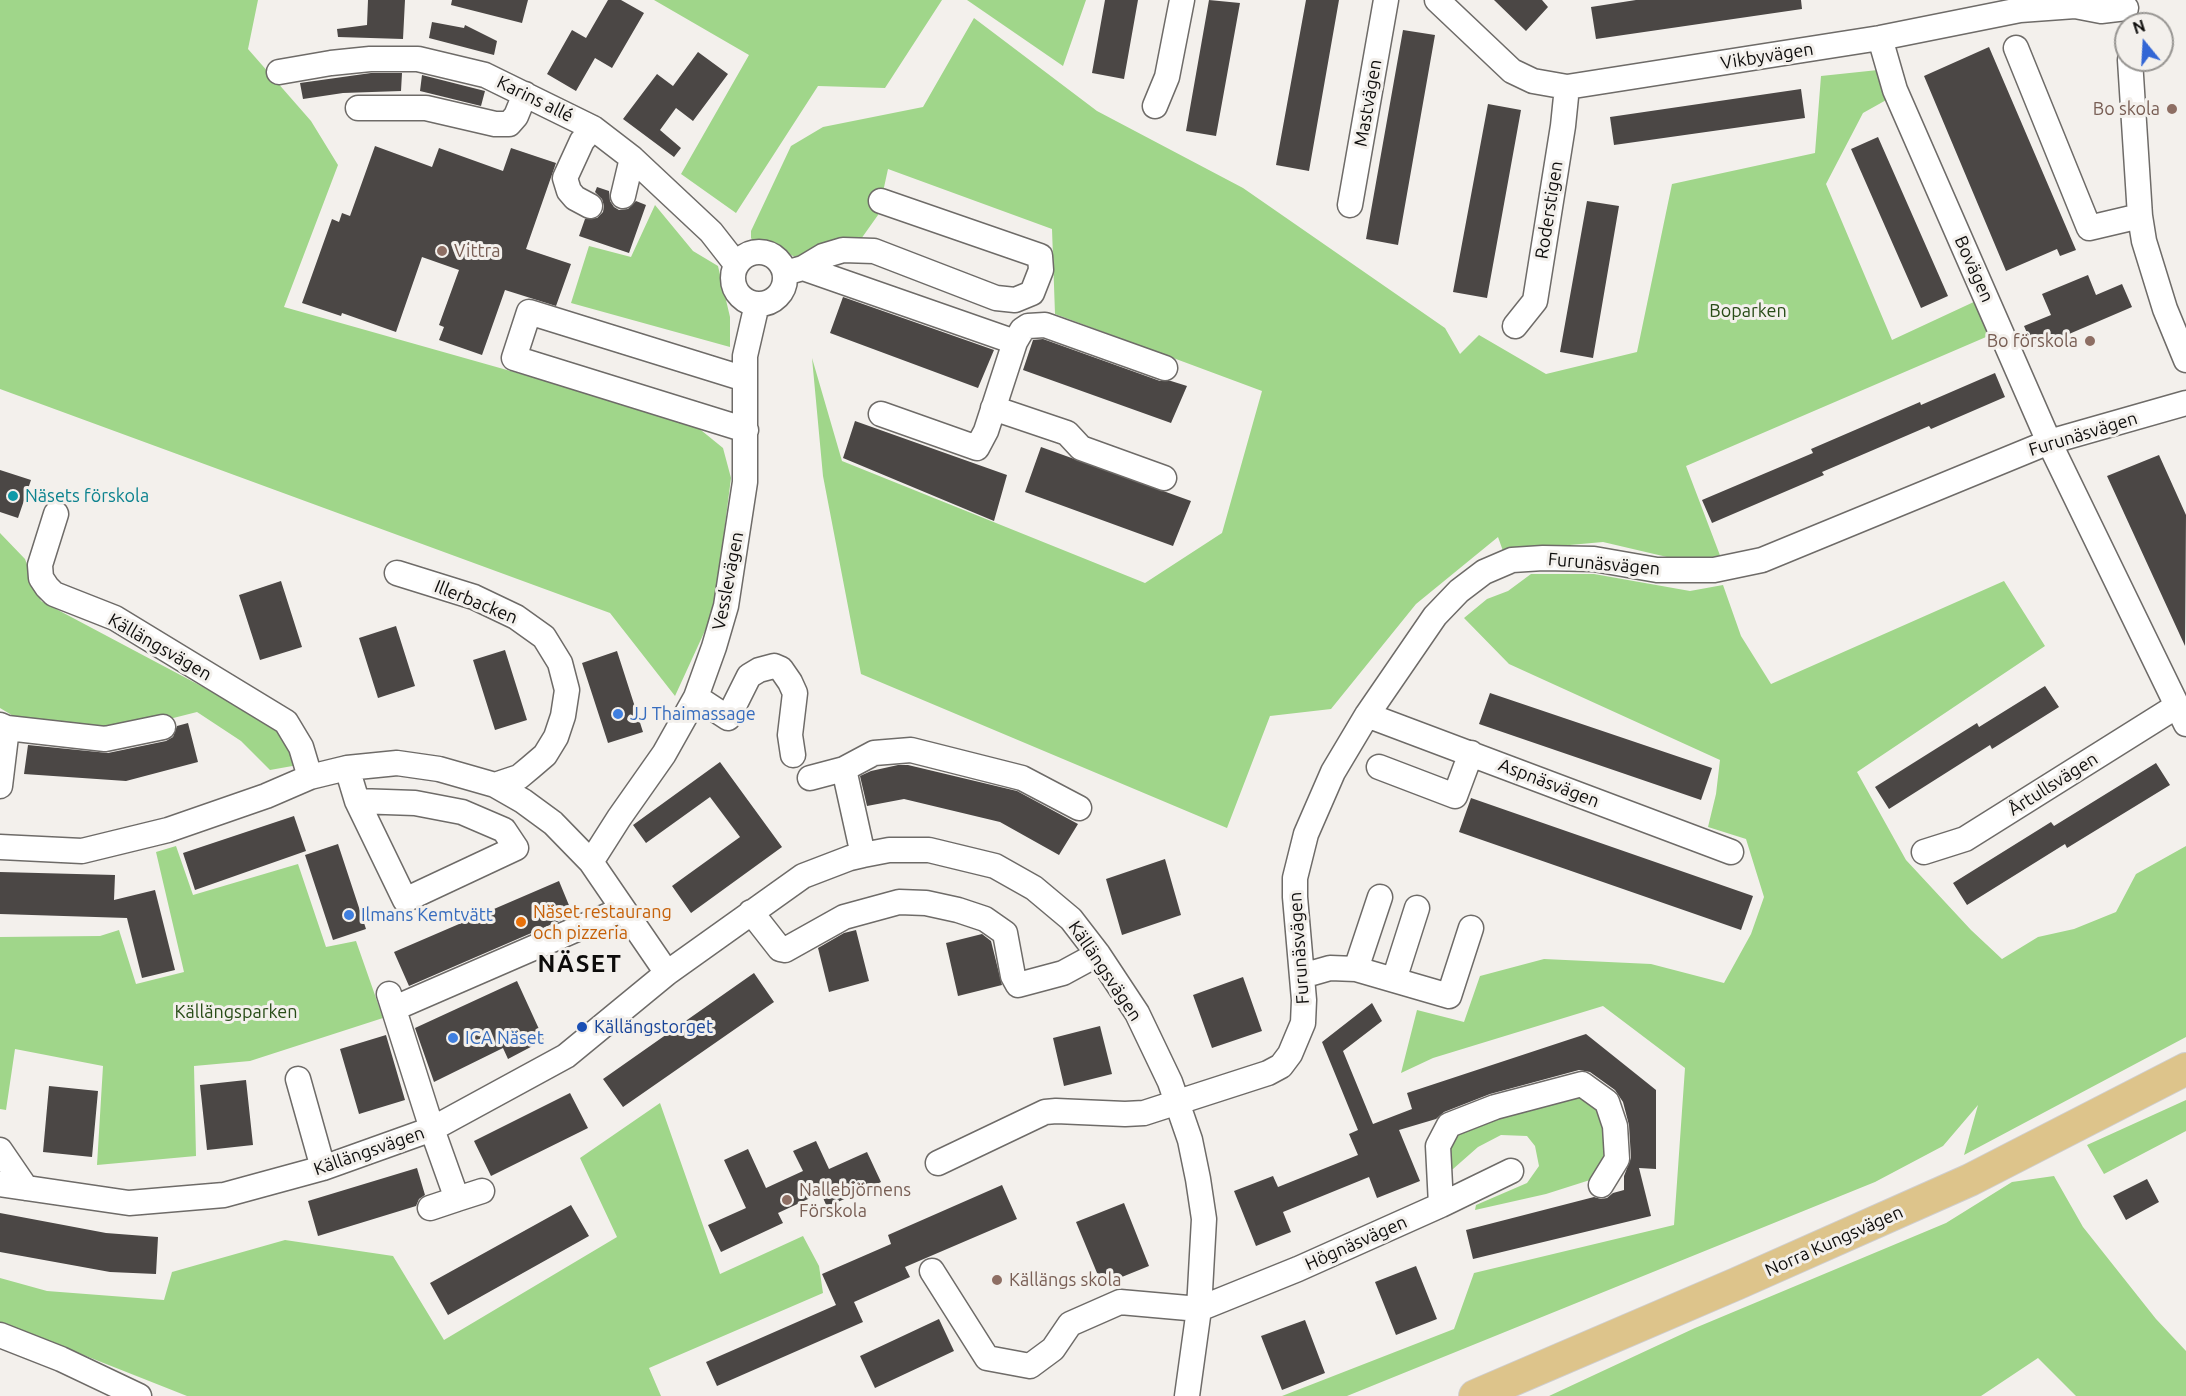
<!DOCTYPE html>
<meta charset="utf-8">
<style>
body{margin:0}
#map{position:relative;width:2186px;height:1396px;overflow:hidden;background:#f3f0ec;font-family:Ubuntu,sans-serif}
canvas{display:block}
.north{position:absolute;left:2114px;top:12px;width:60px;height:60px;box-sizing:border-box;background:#f3f0ec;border:2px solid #979592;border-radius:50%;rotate:342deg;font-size:16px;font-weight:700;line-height:24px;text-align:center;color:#0d0c0b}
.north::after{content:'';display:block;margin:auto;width:21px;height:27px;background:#3266d5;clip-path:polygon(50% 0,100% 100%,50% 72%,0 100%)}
</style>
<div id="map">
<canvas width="2186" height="1396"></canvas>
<div class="north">N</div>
</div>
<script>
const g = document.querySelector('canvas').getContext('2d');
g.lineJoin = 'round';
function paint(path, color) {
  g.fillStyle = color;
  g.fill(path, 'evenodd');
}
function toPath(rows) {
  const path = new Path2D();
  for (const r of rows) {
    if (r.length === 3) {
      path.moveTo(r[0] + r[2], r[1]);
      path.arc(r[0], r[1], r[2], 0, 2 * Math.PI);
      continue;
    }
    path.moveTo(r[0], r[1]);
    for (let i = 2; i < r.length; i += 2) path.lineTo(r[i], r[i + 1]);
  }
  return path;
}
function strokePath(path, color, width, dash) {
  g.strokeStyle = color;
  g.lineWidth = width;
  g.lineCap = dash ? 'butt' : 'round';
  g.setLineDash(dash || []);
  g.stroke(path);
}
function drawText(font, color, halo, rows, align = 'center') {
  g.font = font + ' Ubuntu,sans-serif';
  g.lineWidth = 6;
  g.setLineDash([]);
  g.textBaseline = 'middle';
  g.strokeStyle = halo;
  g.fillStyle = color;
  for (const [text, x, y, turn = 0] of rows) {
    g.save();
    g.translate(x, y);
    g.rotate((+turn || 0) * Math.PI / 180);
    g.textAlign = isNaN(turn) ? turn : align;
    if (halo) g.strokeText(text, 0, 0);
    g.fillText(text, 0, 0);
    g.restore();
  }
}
const green = toPath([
 [0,0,258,0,248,49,311,121,338,165,284,307,691,422,723,448,731,478,714,611,675,696,610,613,0,389],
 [654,0,942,0,885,88,818,86,736,213,681,174,749,55],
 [967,0,1086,0,1063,66],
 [974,18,1097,111,1243,188,1445,328,1460,354,1479,335,1546,374,1637,352,1672,184,1815,153,1821,76,1878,70,1888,99,1863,113,1826,184,1892,340,1978,300,1993,334,1686,466,1721,558,1667,557,1603,542,1503,551,1498,537,1416,604,1331,709,1270,716,1227,828,861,674,823,476,812,358,842,461,1145,583,1222,533,1262,391,1055,314,1052,229,888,169,878,215,861,239,795,257,773,246,756,246,751,238,751,231,791,146,823,127,923,107],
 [655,205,693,251,718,266,730,317,730,347,571,303,589,246,631,257],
 [0,533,25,559,41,601,284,730,298,765,270,770,241,741,197,712,118,732,30,726,0,708],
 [1531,574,1594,574,1690,591,1723,585,1741,636,1771,684,2004,581,2045,646,1857,772,1906,860,1971,930,2002,959,2038,937,2074,929,2116,912,2136,874,2186,846,2186,1037,1964,1155,1978,1105,1943,1146,1875,1182,1347,1396,1282,1396,1454,1329,1474,1273,1674,1225,1685,1068,1603,1006,1433,1058,1401,1073,1417,1010,1464,1022,1480,976,1544,959,1651,964,1724,983,1751,934,1764,897,1746,839,1708,827,1716,794,1720,760,1509,664,1464,618,1487,599,1508,591],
 [176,846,193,895,298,864,326,947,356,941,383,1018,250,1061,194,1066,196,1156,97,1165,103,1066,15,1049,6,1110,0,1109,0,937,100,936,119,930,136,984,184,972,156,852],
 [1572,1094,1589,1099,1602,1117,1607,1164,1590,1180,1546,1194,1475,1210,1476,1205,1527,1183,1539,1166,1535,1146,1527,1136,1501,1135,1478,1147,1453,1169,1447,1170,1451,1131],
 [2186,1100,2186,1131,2104,1174,2087,1145],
 [660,1103,720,1274,803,1236,819,1266,823,1293,649,1368,661,1396,187,1396,0,1322,0,1278,47,1291,164,1300,172,1272,285,1240,393,1256,444,1340,617,1237,580,1158],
 [2054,1176,2083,1227,2156,1319,2186,1351,2186,1396,2076,1396,2038,1358,1981,1396,1549,1396,1695,1328,1946,1223,2012,1182]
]);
const building = toPath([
 [368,0,405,0,403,39,338,37,337,29,367,25],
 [452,0,528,0,522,23,451,5],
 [608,0,621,0,644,13,612,68,595,58,576,91,547,74,572,30,586,38],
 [1105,0,1138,0,1124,79,1092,73],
 [1209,0,1240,3,1216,136,1186,131],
 [1306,0,1339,0,1309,171,1276,165],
 [1494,0,1542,0,1548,7,1526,31],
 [1636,0,1801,0,1802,9,1596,39,1591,7],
 [432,22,464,28,465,25,497,41,494,55,429,38],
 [1403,30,1435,35,1398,245,1366,239],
 [1989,47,2076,250,2060,256,2057,249,2006,271,1924,76],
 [698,52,728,74,693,121,676,108,660,130,681,148,674,157,623,119,657,74,673,86],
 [371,73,402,73,401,91,343,93,303,99,300,83],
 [422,75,485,91,481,106,420,91],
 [1801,89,1805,118,1614,145,1610,117],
 [1488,104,1521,110,1487,298,1453,292],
 [1878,137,1948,296,1921,308,1851,149],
 [375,146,432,167,439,148,503,171,511,148,556,163,526,249,571,264,556,306,505,290,482,355,439,340,444,327,439,325,459,270,422,257,396,332,342,313,341,316,302,303,332,219,339,222,342,213,350,216],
 [597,187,609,191,610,201,614,207,619,210,628,209,636,201,646,205,629,253,579,236,585,219,597,218,603,212,604,206,602,199,595,192],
 [1587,201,1619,206,1593,358,1560,352],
 [2088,275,2096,295,2122,284,2132,307,2034,349,2024,326,2051,315,2042,294],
 [843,297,994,350,978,388,830,333],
 [1043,339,1160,381,1171,381,1187,386,1171,423,1023,370,1033,340],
 [1995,373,2005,397,1931,429,1929,426,1822,472,1824,475,1712,523,1702,500,1813,453,1811,449,1920,402,1921,405],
 [855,421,1007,475,994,521,843,458],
 [1041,447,1191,501,1173,546,1025,492],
 [2159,455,2186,515,2185,646,2107,476],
 [0,470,31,480,18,518,0,512],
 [281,581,302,647,260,660,239,595],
 [396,626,415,686,378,698,359,638],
 [505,650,527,720,495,730,473,660],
 [617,651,643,732,608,743,582,663],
 [2045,686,2059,707,1992,749,1990,745,1889,809,1875,787,1977,723,1979,727],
 [1490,693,1712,768,1701,800,1479,724],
 [188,723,198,762,126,781,24,774,28,745,108,753,166,741,173,737,177,726],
 [720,762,782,847,691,913,672,886,740,837,710,797,646,843,633,825],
 [2156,763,2170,785,2067,848,2065,844,1967,905,1953,883,2051,822,2054,826],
 [898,765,908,765,1017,791,1078,824,1059,855,1000,822,904,799,867,806,860,776,871,771],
 [1471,798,1753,896,1741,930,1459,832],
 [294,816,306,851,195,890,183,853],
 [338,844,366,929,333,940,305,855],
 [1165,859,1181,915,1122,935,1106,879],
 [0,872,115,875,114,900,155,890,175,970,142,978,127,918,0,914],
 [559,881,573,915,409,986,394,952],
 [856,930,869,981,829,992,818,948,844,933],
 [982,934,991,941,1002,985,958,996,946,943],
 [754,973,774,1002,623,1107,603,1079],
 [1243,977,1262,1031,1212,1048,1193,995],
 [517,981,544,1040,508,1059,503,1048,434,1082,415,1028],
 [1372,1003,1382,1021,1343,1051,1373,1124,1412,1109,1407,1093,1586,1034,1656,1090,1656,1169,1639,1168,1651,1216,1473,1259,1466,1230,1594,1197,1601,1199,1607,1198,1613,1193,1624,1190,1624,1176,1631,1158,1629,1125,1623,1102,1615,1090,1590,1072,1579,1070,1490,1094,1444,1112,1436,1119,1399,1130,1420,1181,1377,1198,1369,1177,1283,1212,1291,1232,1256,1246,1234,1191,1273,1176,1278,1187,1358,1155,1349,1134,1358,1130,1322,1042],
 [1100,1026,1112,1074,1064,1086,1053,1038],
 [386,1035,405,1100,359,1114,340,1049],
 [246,1080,253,1145,207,1150,200,1085],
 [49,1086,98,1091,92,1157,43,1152],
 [570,1093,588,1128,491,1176,474,1141],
 [816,1141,829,1169,867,1152,881,1182,827,1207,821,1193,778,1213,783,1223,721,1252,708,1225,746,1208,724,1160,748,1149,766,1188,803,1171,793,1151],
 [417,1168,425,1195,419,1199,416,1206,318,1236,308,1201],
 [2147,1179,2159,1202,2126,1220,2113,1196],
 [1002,1185,1017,1219,905,1267,910,1277,854,1302,863,1322,717,1386,706,1362,836,1305,822,1274,891,1244,888,1235],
 [1124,1203,1149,1266,1102,1285,1076,1222],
 [571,1205,589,1236,448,1315,430,1283],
 [0,1213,106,1233,158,1237,156,1274,110,1272,0,1252],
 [1416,1266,1437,1319,1396,1335,1375,1282],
 [939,1319,954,1351,875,1388,860,1356],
 [1305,1320,1325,1373,1282,1390,1261,1336]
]);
const minor = toPath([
 [1437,0,1512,71,1533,81,1567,87,1880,38,2020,10,2075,6,2101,11,2126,8],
 [1880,38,1895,90,2049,442,2186,724],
 [2016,48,2089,228,2140,216],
 [2130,60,2140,216,2144,241,2165,309,2186,360],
 [279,72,331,63,370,59,418,59,485,75,593,128,632,158,711,232,736,264],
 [1155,106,1167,77,1182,0],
 [358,108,426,108,495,124,509,124,516,116,525,94],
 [623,196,632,158],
 [1350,205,1386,0],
 [590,206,575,198,569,191,565,178,582,141,593,128],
 [759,278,26],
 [803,268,823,256,843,250,874,251,996,298,1015,300,1032,293,1041,270,1040,256,881,201],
 [785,273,803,268,1015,342],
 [1515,326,1535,301,1563,126,1567,87],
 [745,379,529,312,514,358,746,430],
 [993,408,1067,433,1081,448,1164,478],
 [881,414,977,448,986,431,1015,342,1022,330,1028,326,1045,325,1165,368],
 [56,514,40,565,41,578,47,587,54,594,115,618,286,722,301,747,310,777],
 [397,573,474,597,516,617,544,637,560,663,567,690,563,716,556,737,545,755,531,767,519,777,495,785],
 [696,697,728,718,749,676,759,670,774,666,781,669,790,682,795,693,790,735,793,755],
 [1367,715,1731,852],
 [0,725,7,728,105,739,163,727],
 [1379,767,1455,796,1471,753],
 [347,768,357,801,405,900,516,848,504,830,462,812,415,803,357,801],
 [810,778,844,769],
 [0,786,7,728],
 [0,847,82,851,168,830,266,796,310,777,347,768,397,763,439,769,495,785,523,801,553,823,591,862,667,973],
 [1924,852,1965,839,2177,706],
 [863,855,844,769,874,753,911,750,1022,778,1079,808],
 [591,862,619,818,664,754,696,697,714,647,726,606,745,482,745,356,757,304],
 [751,912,780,949,785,950,844,917,899,902,926,903,958,910,985,919,1005,933,1013,976,1018,985,1063,973,1098,954],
 [1356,969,1380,897],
 [1302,976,1330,968,1356,969,1449,996,1471,928],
 [1394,980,1417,908],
 [389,994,432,1129,457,1199,482,1191],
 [395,1008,623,909],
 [298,1079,323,1168],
 [0,1150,26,1188],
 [938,1163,1045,1112,1056,1111,1125,1114,1144,1113,1268,1073,1281,1066,1290,1054,1303,1023,1304,1000,1295,897,1295,878,1306,834,1333,772,1367,715,1435,616,1459,591,1484,572,1512,560,1543,558,1594,559,1657,570,1714,570,1762,560,2049,442,2186,403],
 [0,1184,129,1203,224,1195,323,1168,432,1129,566,1056,667,973,803,876,850,858,863,855,889,850,929,850,995,866,1034,888,1071,919,1098,954,1137,1013,1170,1082,1190,1140,1198,1179,1204,1219,1199,1309,1187,1396],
 [1441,1205,1438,1146,1449,1125,1495,1107,1582,1084,1607,1102,1615,1126,1617,1159,1601,1185],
 [430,1208,457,1199],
 [932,1271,987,1358,1030,1366,1053,1349,1070,1324,1120,1302,1199,1309,1298,1269,1441,1205,1511,1171],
 [0,1335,61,1359,139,1396]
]);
const major = toPath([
 [1475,1396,1736,1284,1970,1180,2186,1069]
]);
const markers = [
 [2172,109,6,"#8d6e63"],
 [442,251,6,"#8d6e63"],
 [2090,341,6,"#8d6e63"],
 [13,496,6,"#0f9aa8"],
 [618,714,6,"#3f7fe0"],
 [349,915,6,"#3f7fe0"],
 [521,922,6,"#e8710a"],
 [582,1027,6,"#1a4fb4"],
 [453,1038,6,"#3f7fe0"],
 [787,1200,6,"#8d6e63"],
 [997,1280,6,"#8d6e63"]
];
const streetNames = [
 ["Vikbyvägen",1767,56,-9],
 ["Karins allé",535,99,26],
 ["Mastvägen",1368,103,-80],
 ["Roderstigen",1549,210,-81],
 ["Bovägen",1974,269,66],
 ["Furunäsvägen",2083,434,-17],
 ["Furunäsvägen",1604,564,5],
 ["Vesslevägen",728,581,-79],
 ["Illerbacken",476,602,22],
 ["Källängsvägen",160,647,30],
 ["Aspnäsvägen",1549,783,21],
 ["Årtullsvägen",2053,784,-32],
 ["Furunäsvägen",1299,948,-94],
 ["Källängsvägen",1105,971,56],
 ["Källängsvägen",369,1151,-19],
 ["Norra Kungsvägen",1834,1241,-24],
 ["Högnäsvägen",1356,1243,-24]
];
const educationNames = [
 ["Bo skola",2160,109,"right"],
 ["Vittra",454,251],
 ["Bo förskola",2078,341,"right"],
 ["Nallebjörnens",799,1190],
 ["Förskola",799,1211],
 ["Källängs skola",1009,1280]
];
const parkNames = [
 ["Boparken",1748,311],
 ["Källängsparken",236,1012]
];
const cultureNames = [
 ["Näsets förskola",25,496]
];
const shopNames = [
 ["JJ Thaimassage",630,714],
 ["Ilmans Kemtvätt",361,915],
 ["ICA Näset",465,1038]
];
const foodNames = [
 ["Näset restaurang",533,912],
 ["och pizzeria",533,933]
];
const transitNames = [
 ["Källängstorget",594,1027]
];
const districtNames = [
 ["NÄSET",580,964]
];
paint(green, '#a0d68a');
paint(building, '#4b4745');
strokePath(minor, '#6e6b68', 27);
strokePath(major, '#cfcece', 34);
strokePath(minor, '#fff', 24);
strokePath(major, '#ddc48b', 32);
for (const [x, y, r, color] of markers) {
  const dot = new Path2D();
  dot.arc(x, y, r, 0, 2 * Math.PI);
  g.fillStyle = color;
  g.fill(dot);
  strokePath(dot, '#f3f0ec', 2);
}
drawText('18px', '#0d0c0b', '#f3f0ec', streetNames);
drawText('18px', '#785e54', '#f3f0ec', educationNames, 'left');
drawText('18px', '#284c17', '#f3f0ec', parkNames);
drawText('18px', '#0d838f', '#f3f0ec', cultureNames, 'left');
drawText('18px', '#366cbe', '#f3f0ec', shopNames, 'left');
drawText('18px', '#c56008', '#f3f0ec', foodNames, 'left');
drawText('18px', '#164399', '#f3f0ec', transitNames, 'left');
g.letterSpacing = '1.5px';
drawText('bold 24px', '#0d0c0b', '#f3f0ec', districtNames);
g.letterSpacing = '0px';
</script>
